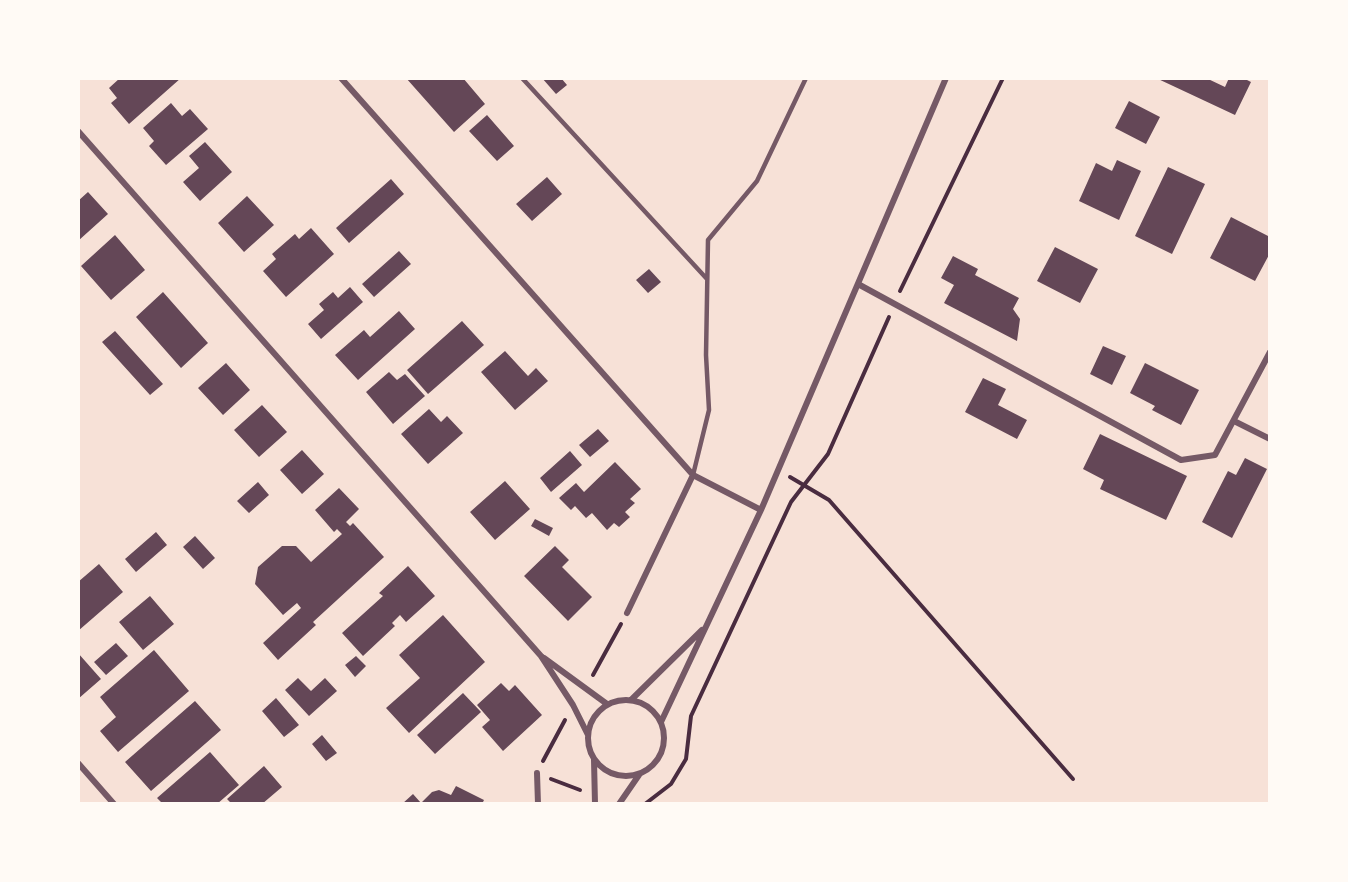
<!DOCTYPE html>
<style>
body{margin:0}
#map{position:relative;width:1348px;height:882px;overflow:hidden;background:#f7e1d7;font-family:"Open Sans",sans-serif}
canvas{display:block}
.frame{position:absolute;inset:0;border:80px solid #fffaf5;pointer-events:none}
</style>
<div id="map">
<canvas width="1348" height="882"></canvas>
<div class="frame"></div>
</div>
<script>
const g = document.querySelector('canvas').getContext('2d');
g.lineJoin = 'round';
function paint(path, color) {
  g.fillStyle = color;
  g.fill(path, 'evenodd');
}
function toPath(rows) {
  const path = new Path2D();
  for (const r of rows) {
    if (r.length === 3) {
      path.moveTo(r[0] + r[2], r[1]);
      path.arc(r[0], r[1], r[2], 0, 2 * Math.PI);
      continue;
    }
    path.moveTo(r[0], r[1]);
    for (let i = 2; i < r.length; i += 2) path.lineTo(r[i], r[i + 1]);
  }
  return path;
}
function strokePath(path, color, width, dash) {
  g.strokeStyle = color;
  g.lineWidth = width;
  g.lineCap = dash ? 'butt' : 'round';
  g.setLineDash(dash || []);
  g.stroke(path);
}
const building = toPath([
 [120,78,181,78,129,124,111,103,117,98,109,88],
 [406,78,463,78,485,104,454,132],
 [542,78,561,78,567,85,556,94],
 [1156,78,1206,78,1225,87,1229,78,1243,78,1251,82,1235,115],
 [1129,101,1160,117,1146,144,1115,128],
 [171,103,182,116,190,109,208,129,166,165,149,146,154,141,143,128],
 [487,115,514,146,497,161,469,131],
 [205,142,232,172,200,201,183,182,199,168,189,156],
 [1117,160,1141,171,1119,220,1079,201,1096,163,1112,171],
 [1168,167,1205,184,1172,254,1135,236],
 [547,177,562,194,532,221,516,204],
 [391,179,404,194,349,243,336,228],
 [88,192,108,214,78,241,78,201],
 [247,196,274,225,244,252,218,223],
 [1231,217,1270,237,1270,253,1255,281,1210,258],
 [311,228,334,254,286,297,263,271,276,259,272,254,295,234,299,239],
 [115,235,145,270,111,300,81,266],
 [1055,247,1098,269,1080,303,1037,281],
 [399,251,411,264,374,297,362,284],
 [953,256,978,269,975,275,1019,298,1013,309,1020,319,1017,341,944,303,954,285,941,278],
 [649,269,661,282,648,293,636,280],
 [350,287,363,302,321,339,308,324,324,310,319,304,333,292,338,298],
 [163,292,208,343,181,368,136,317],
 [399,311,415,329,358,380,335,355,364,330,370,337],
 [462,321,484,345,428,394,407,370],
 [115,331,163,384,150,395,102,342],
 [1103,346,1126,356,1112,385,1090,374],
 [505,351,528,376,536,368,548,381,515,410,481,372],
 [226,363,250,390,223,415,198,388],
 [1145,363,1199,390,1181,425,1152,410,1155,406,1130,393],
 [389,372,397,380,405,374,425,396,393,424,366,392],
 [983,378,1006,389,998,405,1027,420,1017,439,965,412],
 [262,405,287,432,259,457,234,430],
 [429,409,441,422,447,416,463,433,428,464,401,434],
 [598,429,609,441,590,457,579,445],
 [1100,434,1187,476,1166,520,1100,489,1104,480,1083,469],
 [302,450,324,474,302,494,280,470],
 [570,451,582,465,551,492,540,478],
 [1245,458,1267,469,1232,538,1202,522,1228,471,1236,475],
 [615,462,641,489,630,499,635,503,625,512,630,517,619,527,614,523,607,530,592,513,586,518,575,506,571,510,559,498,576,483,584,492],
 [505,481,530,509,495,540,470,512],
 [258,482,269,495,249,513,237,501],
 [339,488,359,509,346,522,350,526,353,523,384,557,313,622,316,625,278,660,263,643,301,608,297,603,283,615,255,584,258,567,282,546,296,546,311,562,342,534,337,529,334,532,315,510],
 [535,519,553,528,549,536,531,526],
 [156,532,167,545,136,572,125,559],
 [195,536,215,558,203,569,183,547],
 [555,546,569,560,562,567,592,597,568,621,524,576],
 [99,564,123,592,78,631,78,582],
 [408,566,435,596,406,622,400,615,392,623,395,626,363,656,342,633,383,596,379,593],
 [150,596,174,624,143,650,119,622],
 [443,615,485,662,409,733,386,708,420,678,399,655],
 [116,643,128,656,106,675,94,662],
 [154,650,189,691,118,752,100,731,116,717,100,697],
 [78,653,101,679,78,699],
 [356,656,366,666,355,677,345,665],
 [298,678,311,691,325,678,337,691,309,716,285,690],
 [501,683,509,691,515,685,542,715,503,751,482,727,490,720,477,705],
 [463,693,481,712,435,754,417,735],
 [276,698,299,725,284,737,262,711],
 [195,701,221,730,151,791,125,762],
 [322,735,337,753,326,761,312,744],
 [210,752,239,785,217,804,163,804,157,798],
 [264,766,282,787,262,804,232,804,227,799],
 [456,786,484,800,482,804,402,804,413,794,421,803,432,792,439,790,451,795]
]);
const path = toPath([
 [900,291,1003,78],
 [790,477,829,500,1073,779],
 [593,675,621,624],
 [543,761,565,720],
 [551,779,580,790],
 [645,804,671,784,686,759,691,716,791,502,828,454,889,317]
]);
const service = toPath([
 [522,78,707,279],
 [693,475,709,410,706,355,708,240,757,181,806,78]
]);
const minor = toPath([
 [341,78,693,475,761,510],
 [78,131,541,656,573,705,588,735],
 [858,284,1181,460,1215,455,1270,352],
 [1234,421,1270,439],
 [627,613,693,475],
 [544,658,607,704],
 [626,738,38],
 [631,700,702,630],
 [661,722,761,510,946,78],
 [594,760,595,804],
 [78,763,114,804],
 [537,773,538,804],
 [619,804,639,775]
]);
paint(building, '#644757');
strokePath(path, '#4a2c40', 4);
strokePath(service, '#755966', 4.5);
strokePath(minor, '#755966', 6);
</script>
